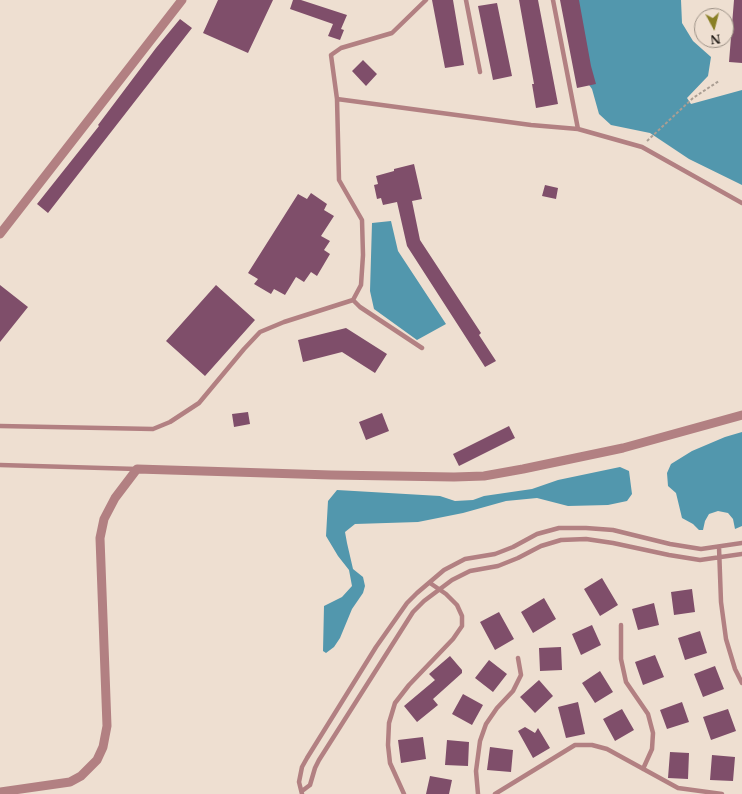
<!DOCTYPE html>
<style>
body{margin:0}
#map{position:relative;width:742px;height:794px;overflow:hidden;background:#eedfd1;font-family:"Libre Baskerville",serif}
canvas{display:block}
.north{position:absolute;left:694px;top:8px;width:40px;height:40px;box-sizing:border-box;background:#eedfd1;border:1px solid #9b9085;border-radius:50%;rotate:173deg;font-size:11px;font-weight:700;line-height:16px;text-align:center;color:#1e1914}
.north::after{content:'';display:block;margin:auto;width:14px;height:18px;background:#897f25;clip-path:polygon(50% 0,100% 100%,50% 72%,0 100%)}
</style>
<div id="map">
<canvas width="742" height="794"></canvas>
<div class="north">N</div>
</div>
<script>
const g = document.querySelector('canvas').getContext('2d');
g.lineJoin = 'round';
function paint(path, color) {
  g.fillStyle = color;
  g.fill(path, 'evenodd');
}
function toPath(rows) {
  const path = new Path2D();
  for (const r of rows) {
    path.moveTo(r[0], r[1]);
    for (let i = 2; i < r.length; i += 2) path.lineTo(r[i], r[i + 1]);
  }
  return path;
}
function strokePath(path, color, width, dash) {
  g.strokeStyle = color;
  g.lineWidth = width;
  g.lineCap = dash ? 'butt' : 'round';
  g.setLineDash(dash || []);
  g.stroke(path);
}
const water = toPath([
 [568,0,681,0,682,23,693,41,711,57,708,76,687,98,691,104,742,90,742,185,689,159,650,133,611,125,599,114,592,89,584,78],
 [391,221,398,251,446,324,417,340,374,309,370,291,372,223],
 [742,432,742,526,735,529,733,519,728,513,718,511,709,514,705,521,703,530,699,530,693,524,682,518,676,493,668,486,667,473,671,464,692,451,725,437],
 [620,467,629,471,632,494,627,501,608,505,568,506,537,498,506,501,463,513,418,522,355,524,345,532,347,543,353,569,363,577,365,586,363,593,352,609,340,638,334,647,326,653,323,651,324,606,342,597,352,586,349,570,338,556,326,536,328,501,337,490,440,496,455,501,473,500,484,496,532,489,558,480]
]);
const building = toPath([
 [218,0,273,0,248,53,203,33],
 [293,0,301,0,347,15,341,29,344,30,340,40,328,36,333,24,290,9],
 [432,0,453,0,464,65,445,68],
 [519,0,538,0,558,104,536,108,532,84,534,84],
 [560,0,579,0,591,66,596,84,577,88],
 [734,0,742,0,742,63,729,62],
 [497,3,512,76,493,80,478,6],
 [180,19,192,28,48,213,37,204,99,126,98,125,156,48],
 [363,60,377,74,366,86,352,71],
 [414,164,422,199,412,201,420,240,481,333,479,335,496,361,485,367,407,246,397,202,383,205,381,198,377,199,374,185,378,184,376,176,394,171,394,169],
 [545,185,558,188,556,199,542,196],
 [311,193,327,204,324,210,334,216,321,236,330,241,324,250,330,254,317,276,311,272,304,282,296,277,285,295,274,289,271,294,254,284,258,279,248,273,298,194,307,199],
 [0,285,28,307,0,342],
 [216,285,255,320,205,376,166,341],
 [346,328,387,354,375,373,342,352,303,362,298,340],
 [248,412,250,424,234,427,232,414],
 [382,413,389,431,366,440,359,422],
 [509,426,515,438,459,466,453,454],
 [602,578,618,605,600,616,584,589],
 [692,589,695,612,674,615,671,592],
 [544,598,556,619,533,633,521,612],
 [654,603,659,625,638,630,632,609],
 [499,612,514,639,495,650,480,622],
 [592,625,601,645,581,655,572,634],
 [700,631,707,653,685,660,678,638],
 [561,647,562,670,540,671,539,648],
 [655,655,664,677,643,685,635,662],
 [450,656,462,670,462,673,433,699,438,705,417,722,404,706,435,680,429,674],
 [489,660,507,674,493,692,475,678],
 [715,666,724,689,703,697,694,674],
 [600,671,613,692,595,703,582,683],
 [539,680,553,696,535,713,520,697],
 [463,694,483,705,472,725,452,714],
 [578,702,585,734,566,738,558,707],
 [682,702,689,722,667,729,660,710],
 [622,709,634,730,615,741,603,719],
 [728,709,736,731,711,740,703,717],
 [525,727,535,733,538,728,550,748,533,758,518,731],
 [423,737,426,759,401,763,398,740],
 [447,740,469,742,468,766,445,765],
 [490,747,513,750,511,772,487,770],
 [670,752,689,753,688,779,668,778],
 [712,755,735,757,733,781,710,780],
 [430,776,452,780,449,794,426,794]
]);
const path = toPath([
 [647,141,693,98,719,81]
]);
const service = toPath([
 [466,0,480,72],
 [553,0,578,129],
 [337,99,531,125,578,129,642,147,742,203],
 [353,300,360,307,422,348],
 [0,426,153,429,170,422,199,403,244,349,260,332,284,322,353,300,361,285,363,255,362,220,339,180,337,99,331,55,341,48,392,33,426,0],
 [0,465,137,469],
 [719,547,721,602,726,639,735,669,742,683],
 [621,625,621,659,626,682,648,714,653,733,652,749,643,769],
 [302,791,310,785,315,768,319,760,413,612,424,601,452,580,470,571,498,566,518,558,541,546,561,540,586,539,613,543,669,555,700,560,742,554],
 [302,794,299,782,302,767,307,758,376,647,407,603,417,593,444,570,465,559,495,554,513,547,537,534,559,528,586,528,613,530,670,544,701,549,742,543],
 [404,794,390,763,388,745,389,723,395,703,409,685,453,639,462,626,462,616,457,605,446,594,430,583],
 [478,794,476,771,480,741,486,724,497,708,513,691,521,675,518,658],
 [495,794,575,745,592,745,607,749,678,788,722,794]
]);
const minor = toPath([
 [0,234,182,0],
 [0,792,70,782,81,776,97,760,103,747,107,726,100,538,104,519,115,498,137,469,331,475,454,477,484,476,523,469,623,448,742,415]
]);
paint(water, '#5297ad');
paint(building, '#7f4e6a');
strokePath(path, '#aa9e93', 2, [3, 2]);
strokePath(service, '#b28082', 4.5);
strokePath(minor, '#b28082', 9);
</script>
